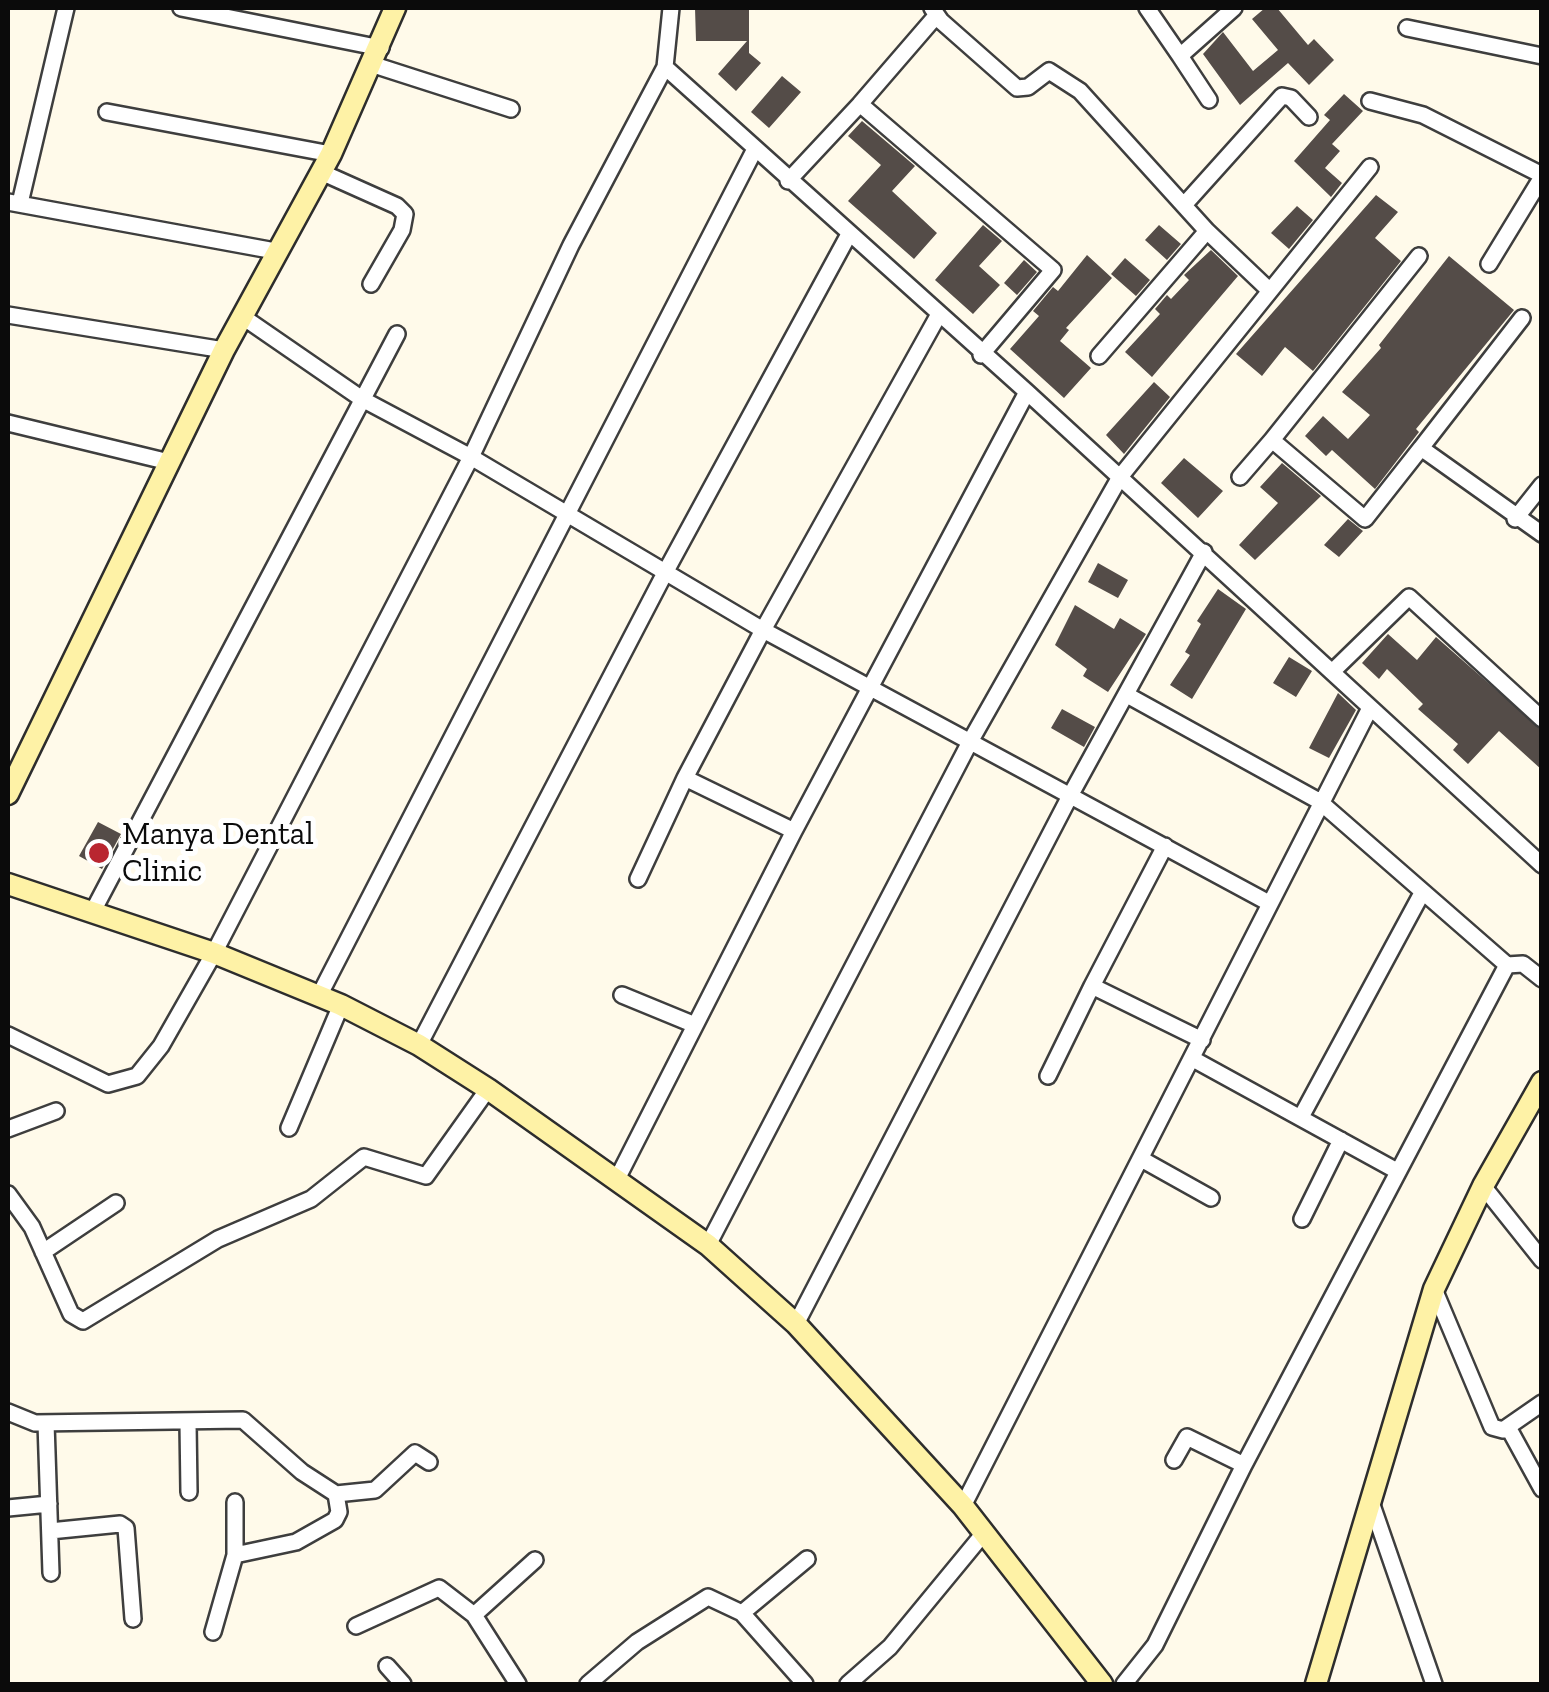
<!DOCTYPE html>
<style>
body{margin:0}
#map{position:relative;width:1549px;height:1692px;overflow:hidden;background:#fffaea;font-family:"Zilla Slab",serif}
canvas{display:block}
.frame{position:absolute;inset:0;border:10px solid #0b0b0b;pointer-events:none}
</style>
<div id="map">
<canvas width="1549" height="1692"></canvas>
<div class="frame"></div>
</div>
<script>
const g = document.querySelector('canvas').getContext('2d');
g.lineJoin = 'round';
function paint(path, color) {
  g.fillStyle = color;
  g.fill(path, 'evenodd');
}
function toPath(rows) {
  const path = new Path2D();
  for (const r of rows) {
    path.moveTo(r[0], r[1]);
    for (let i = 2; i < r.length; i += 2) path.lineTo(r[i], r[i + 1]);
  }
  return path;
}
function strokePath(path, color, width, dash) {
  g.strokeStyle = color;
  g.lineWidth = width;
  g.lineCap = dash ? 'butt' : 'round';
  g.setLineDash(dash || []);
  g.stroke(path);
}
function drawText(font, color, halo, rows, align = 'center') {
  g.font = font + ' "Zilla Slab",serif';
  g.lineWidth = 10;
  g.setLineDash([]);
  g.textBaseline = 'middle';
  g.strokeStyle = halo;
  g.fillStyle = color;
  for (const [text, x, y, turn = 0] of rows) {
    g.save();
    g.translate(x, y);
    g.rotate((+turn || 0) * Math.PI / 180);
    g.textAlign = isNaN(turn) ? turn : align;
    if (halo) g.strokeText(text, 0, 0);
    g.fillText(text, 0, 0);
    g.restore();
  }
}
const building = toPath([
 [695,8,749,8,749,53,761,63,736,91,718,74,747,41,696,41],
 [1265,8,1277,8,1308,45,1314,39,1334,60,1309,85,1288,63,1240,105,1203,54,1223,32,1253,71,1278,50,1252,19],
 [782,76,801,92,769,128,751,112],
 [1344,94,1363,111,1332,144,1340,151,1325,168,1342,183,1331,197,1294,161,1330,120,1324,115],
 [862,121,915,166,892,191,937,233,914,259,848,201,881,165,848,136],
 [1376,195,1398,212,1375,238,1401,261,1313,371,1285,347,1262,376,1236,354],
 [1297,206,1313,220,1289,249,1271,233],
 [983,225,1002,241,979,266,1000,285,973,314,935,280],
 [1159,225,1181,244,1167,260,1145,240],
 [1211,250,1238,276,1152,377,1125,352,1160,314,1155,309,1167,295,1171,299,1189,280,1184,275],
 [1087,255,1112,278,1066,328,1069,330,1060,341,1091,368,1064,398,1010,349,1039,316,1033,311,1053,287,1058,291],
 [1449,256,1514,310,1416,429,1419,432,1375,489,1332,450,1326,456,1305,436,1323,416,1348,439,1370,415,1342,392,1381,348,1379,345],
 [1125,258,1150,280,1136,296,1111,274],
 [1024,260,1037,272,1017,295,1004,283],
 [1154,382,1170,397,1124,454,1106,435],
 [1184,458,1223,491,1198,518,1161,483],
 [1282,463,1321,496,1255,560,1239,545,1278,503,1260,487],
 [1348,519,1363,531,1339,557,1324,545],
 [1098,563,1128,580,1118,598,1088,582],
 [1218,589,1246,609,1192,699,1170,685,1190,655,1185,652,1201,624,1197,621],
 [1075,605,1114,629,1120,618,1146,634,1108,692,1083,676,1087,669,1055,645],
 [1388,634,1417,660,1436,637,1542,730,1542,770,1499,731,1468,764,1453,750,1458,744,1418,709,1423,704,1387,669,1379,679,1362,663],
 [1289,657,1312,671,1296,697,1273,683],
 [1338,693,1356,710,1329,758,1309,748],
 [1062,709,1095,727,1084,747,1051,728],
 [98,822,121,834,102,869,79,856]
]);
const street = toPath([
 [181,8,381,48],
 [932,8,941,21,1017,88,1028,87,1049,71,1080,91,1207,231,1270,291,1370,167],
 [1147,8,1180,56,1234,8],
 [1407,28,1542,56],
 [1180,56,1209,100],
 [374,65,511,109],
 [665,67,1027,392,1542,865],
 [1370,101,1423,115,1542,175],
 [860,104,936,16],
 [107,112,331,154],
 [321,172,397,206,405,214,402,230,371,284],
 [788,181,860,104,1053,270,981,355],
 [8,202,275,251],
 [20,203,66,8],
 [1184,205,1282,96,1291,98,1309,117],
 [1489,264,1542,177],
 [8,315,224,350],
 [243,317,362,399,471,457,763,630,1269,903],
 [1522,318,1421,448,1542,534],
 [1099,356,1207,231],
 [8,423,169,462],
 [1272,440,1419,256],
 [1240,477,1272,440,1365,519,1421,448],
 [1515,519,1542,485],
 [1333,671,1409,597,1542,719],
 [1127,695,1319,801,1507,965,1523,964,1542,979],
 [685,778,794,831],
 [638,879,685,778,763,630,938,316],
 [92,913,397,334],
 [1092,986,1165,846],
 [622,995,695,1025],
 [319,996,755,149],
 [8,1035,108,1084,137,1076,161,1046,214,953,471,457,571,245,665,67,671,8],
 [419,1045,666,571,848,236],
 [1193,1059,1397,1171],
 [1048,1076,1092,986,1202,1040],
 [1301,1117,1422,893],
 [289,1128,341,1005],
 [8,1129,56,1111],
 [1143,1160,1211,1198],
 [617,1179,794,831,1027,392],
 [1483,1186,1542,1260],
 [8,1194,32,1227,71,1314,83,1321,218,1239,311,1199,364,1157,426,1176,488,1089],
 [1302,1219,1341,1140],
 [708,1245,971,740,1120,477,1270,291],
 [43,1252,116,1203],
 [1434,1289,1492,1427,1503,1430,1542,1403],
 [796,1324,1070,796,1204,552],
 [8,1412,35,1423,243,1420,302,1472,336,1494,375,1490,415,1453,429,1462],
 [46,1423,51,1573],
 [188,1423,189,1492],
 [1508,1427,1542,1489],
 [1174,1460,1187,1437,1244,1465],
 [235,1502,235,1555],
 [1372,1505,1434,1684],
 [963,1506,1370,708],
 [8,1508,49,1504],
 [50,1531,120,1524,126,1528,133,1619],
 [474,1615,535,1560],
 [356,1626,439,1588,474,1615,518,1684],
 [213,1632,235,1555,296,1542,335,1520,339,1512,336,1494],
 [387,1666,403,1684],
 [588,1684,637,1642,708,1597,742,1613],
 [805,1684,742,1613,807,1559],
 [848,1684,890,1647,984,1533],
 [1124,1684,1155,1645,1244,1465,1507,965]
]);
const secondary = toPath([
 [8,794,224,350,331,154,395,8],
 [8,884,214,953,341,1005,419,1045,488,1089,708,1245,796,1324,963,1506,1102,1684],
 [1316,1684,1434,1289,1483,1186,1542,1082]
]);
const markers = [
 [99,853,12,"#b92630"]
];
const poiNames = [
 ["Manya Dental",122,835],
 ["Clinic",122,872]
];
paint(building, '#544c48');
strokePath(street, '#3e3e3e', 20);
strokePath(secondary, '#2d2d2d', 25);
strokePath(street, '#fff', 15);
strokePath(secondary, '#fef2a6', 20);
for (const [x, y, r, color] of markers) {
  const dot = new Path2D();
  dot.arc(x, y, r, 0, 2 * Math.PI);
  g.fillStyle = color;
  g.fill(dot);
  strokePath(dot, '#fff', 4);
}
drawText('32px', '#0b0b0b', '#fff', poiNames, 'left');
</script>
